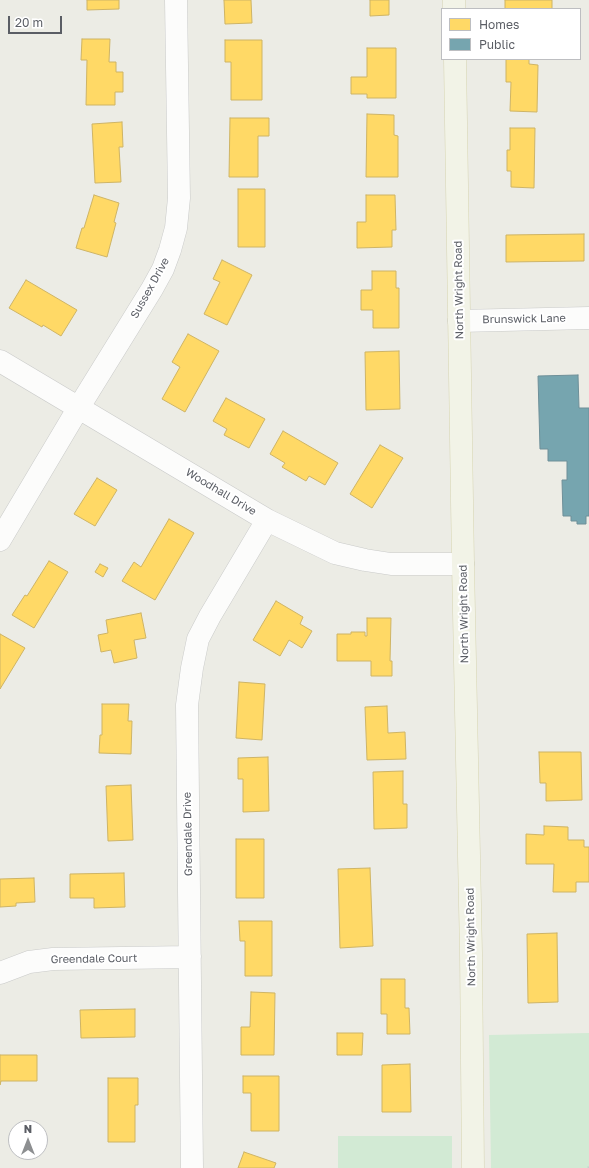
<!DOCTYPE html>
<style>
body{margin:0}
#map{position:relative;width:589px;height:1168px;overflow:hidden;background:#ecece5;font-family:"Golos Text",sans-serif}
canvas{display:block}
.legend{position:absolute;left:441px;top:8px;width:140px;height:52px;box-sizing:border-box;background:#fff;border:1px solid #bdbec1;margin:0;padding:5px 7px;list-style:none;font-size:12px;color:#5a5d64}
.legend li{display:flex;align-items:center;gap:8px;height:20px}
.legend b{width:20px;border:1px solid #bdbec1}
.north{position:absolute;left:8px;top:1120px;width:40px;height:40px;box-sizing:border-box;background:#fff;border:1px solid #bdbec1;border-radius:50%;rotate:0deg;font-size:11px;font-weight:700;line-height:16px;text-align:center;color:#5a5d64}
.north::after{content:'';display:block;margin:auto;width:14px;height:18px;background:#8d8f91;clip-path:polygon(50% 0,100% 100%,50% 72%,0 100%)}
.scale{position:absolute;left:8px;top:16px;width:54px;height:18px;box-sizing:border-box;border:2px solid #5a5d64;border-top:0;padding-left:5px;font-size:12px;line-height:14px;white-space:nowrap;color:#5a5d64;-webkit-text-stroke:3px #fff;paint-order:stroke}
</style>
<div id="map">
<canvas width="589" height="1168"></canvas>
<ul class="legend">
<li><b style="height:11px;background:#ffd966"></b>Homes</li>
<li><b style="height:11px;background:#76a5af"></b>Public</li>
</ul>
<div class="north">N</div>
<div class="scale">20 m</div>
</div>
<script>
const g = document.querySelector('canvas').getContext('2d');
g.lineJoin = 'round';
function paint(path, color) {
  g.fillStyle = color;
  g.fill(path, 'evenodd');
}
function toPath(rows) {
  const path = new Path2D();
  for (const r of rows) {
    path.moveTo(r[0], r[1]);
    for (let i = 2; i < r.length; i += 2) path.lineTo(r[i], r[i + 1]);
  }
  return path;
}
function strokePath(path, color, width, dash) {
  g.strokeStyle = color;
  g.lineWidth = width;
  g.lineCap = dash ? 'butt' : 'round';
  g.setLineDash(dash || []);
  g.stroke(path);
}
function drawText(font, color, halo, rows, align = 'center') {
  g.font = font + ' "Golos Text",sans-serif';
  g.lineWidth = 4;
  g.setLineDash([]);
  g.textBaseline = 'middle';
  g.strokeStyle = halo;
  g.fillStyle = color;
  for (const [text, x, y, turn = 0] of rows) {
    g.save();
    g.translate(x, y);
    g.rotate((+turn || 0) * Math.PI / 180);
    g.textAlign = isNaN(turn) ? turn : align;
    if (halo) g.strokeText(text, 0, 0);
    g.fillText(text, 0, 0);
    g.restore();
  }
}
const green = toPath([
 [589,1033,589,1168,491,1168,489,1035],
 [338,1136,452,1136,452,1168,338,1168]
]);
const homes = toPath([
 [87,0,119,0,119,9,87,10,87,0],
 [224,0,251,0,252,23,225,24,224,0],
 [370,0,389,0,389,15,370,16,370,0],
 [505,0,552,0,552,9,505,9,505,0],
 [82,39,110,39,109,62,116,62,116,72,123,72,123,92,115,92,115,105,86,105,87,60,81,60,82,39],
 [225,40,262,40,262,100,231,100,231,62,225,62,225,40],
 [367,48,396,48,396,98,367,98,367,94,351,94,351,77,367,77,367,48],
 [506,59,529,59,529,64,538,65,537,112,510,111,511,82,506,82,506,59],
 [367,114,394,115,394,135,398,136,398,177,366,177,367,114],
 [230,118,269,118,269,136,258,136,258,177,229,177,230,118],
 [122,122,123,147,119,147,121,182,95,183,92,124,122,122],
 [510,128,535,128,534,188,511,187,511,171,507,171,507,150,510,150,510,128],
 [238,189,265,189,265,247,238,247,238,189],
 [94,195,119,203,114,222,116,223,107,257,76,248,82,228,84,228,94,195],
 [366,195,395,195,396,230,392,230,392,247,357,248,357,222,366,222,366,195],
 [584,234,584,261,506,262,506,235,584,234],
 [222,260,252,275,227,325,204,314,220,282,213,279,222,260],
 [372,271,396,271,396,288,399,288,399,328,373,328,373,310,361,310,361,290,372,290,372,271],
 [26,280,77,310,61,336,43,325,42,327,9,308,26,280],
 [188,334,219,351,185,412,162,399,180,367,172,362,188,334],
 [399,351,400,409,366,410,365,352,399,351],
 [226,398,265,419,249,448,224,435,227,429,213,421,226,398],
 [283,431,338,463,325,485,309,476,306,481,282,467,285,463,270,454,283,431],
 [380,445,403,458,372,508,350,494,380,445],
 [97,478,117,490,95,526,74,514,97,478],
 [169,519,194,533,155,600,122,581,134,562,141,567,169,519],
 [49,561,68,572,34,628,12,615,25,595,27,596,49,561],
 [100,564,108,568,103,577,95,572,100,564],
 [276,601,303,617,300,624,312,631,302,648,289,640,280,656,253,640,276,601],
 [141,613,146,638,134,640,137,658,114,663,111,650,101,652,98,635,108,633,106,620,141,613],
 [367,618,391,618,390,661,392,661,392,676,371,676,371,661,337,661,337,634,351,634,351,632,365,632,365,636,367,636,367,618],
 [0,634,25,648,0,689,0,634],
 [239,682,265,684,262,740,236,738,239,682],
 [102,704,129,704,128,721,132,721,131,754,99,753,100,735,102,735,102,704],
 [387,706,388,733,405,732,406,759,367,760,365,707,387,706],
 [539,752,581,752,582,800,546,801,546,783,540,783,539,752],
 [268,757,269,811,243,812,243,779,238,779,238,758,268,757],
 [403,771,403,804,407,804,407,828,374,829,373,772,403,771],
 [131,785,133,840,108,841,106,786,131,785],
 [544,826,568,827,568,840,584,840,584,847,589,847,589,882,576,882,576,892,553,892,554,864,526,864,526,834,544,835,544,826],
 [236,839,264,839,264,898,236,898,236,839],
 [370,868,373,946,340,948,338,869,370,868],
 [124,873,125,907,94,908,94,898,70,898,70,874,124,873],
 [34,878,35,902,16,903,16,906,0,907,0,879,34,878],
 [239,921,272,921,272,976,245,976,245,941,240,941,239,921],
 [557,933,558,1002,528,1003,527,934,557,933],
 [381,979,405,979,405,1008,409,1008,410,1034,387,1034,387,1014,381,1014,381,979],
 [251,992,275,993,274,1055,241,1055,241,1027,250,1027,251,992],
 [135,1009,135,1037,81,1038,80,1010,135,1009],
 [337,1033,363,1033,362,1055,337,1055,337,1033],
 [0,1055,37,1055,37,1081,1,1081,0,1085,0,1055],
 [410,1064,411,1112,382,1112,382,1065,410,1064],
 [243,1076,279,1076,279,1131,251,1131,251,1093,243,1093,243,1076],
 [108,1078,138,1078,138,1105,135,1105,135,1142,108,1142,108,1078],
 [244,1152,276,1163,274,1168,238,1168,244,1152]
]);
const public = toPath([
 [578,375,579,408,589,408,589,516,586,516,586,524,577,524,577,521,571,521,571,516,563,516,562,480,567,480,567,461,548,461,548,449,540,449,538,376,578,375]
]);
const path = toPath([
 [588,1168,589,1167]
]);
const minor = toPath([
 [459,321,589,318],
 [0,361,267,520,335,553,365,560,391,564,463,564],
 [0,540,79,407,152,289,163,269,170,250,176,228,179,198,176,0],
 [0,973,29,962,53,959,190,957],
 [192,1168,187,705,192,668,198,639,210,616,267,520]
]);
const major = toPath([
 [454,0,454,9],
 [455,59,463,564,471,953,473,1168]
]);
const streetNames = [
 ["Sussex Drive",150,288,-61],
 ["North Wright Road",459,290,-91],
 ["Brunswick Lane",524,319,-1],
 ["Woodhall Drive",221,492,31],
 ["North Wright Road",464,614,-91],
 ["Greendale Drive",188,834,-91],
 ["North Wright Road",471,937,-91],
 ["Greendale Court",94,959,-1]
];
paint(green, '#d2ead4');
paint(homes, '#ffd966');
strokePath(homes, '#ceb465', 1);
paint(public, '#76a5af');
strokePath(public, '#6e8f98', 1);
strokePath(minor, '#c9cac9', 23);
strokePath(major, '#d6d4b1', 23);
strokePath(path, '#c9cfcd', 2.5, [4, 2]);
strokePath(minor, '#fcfcfb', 22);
strokePath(major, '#f2f3e7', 22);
drawText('11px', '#5a5d64', '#fff', streetNames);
</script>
